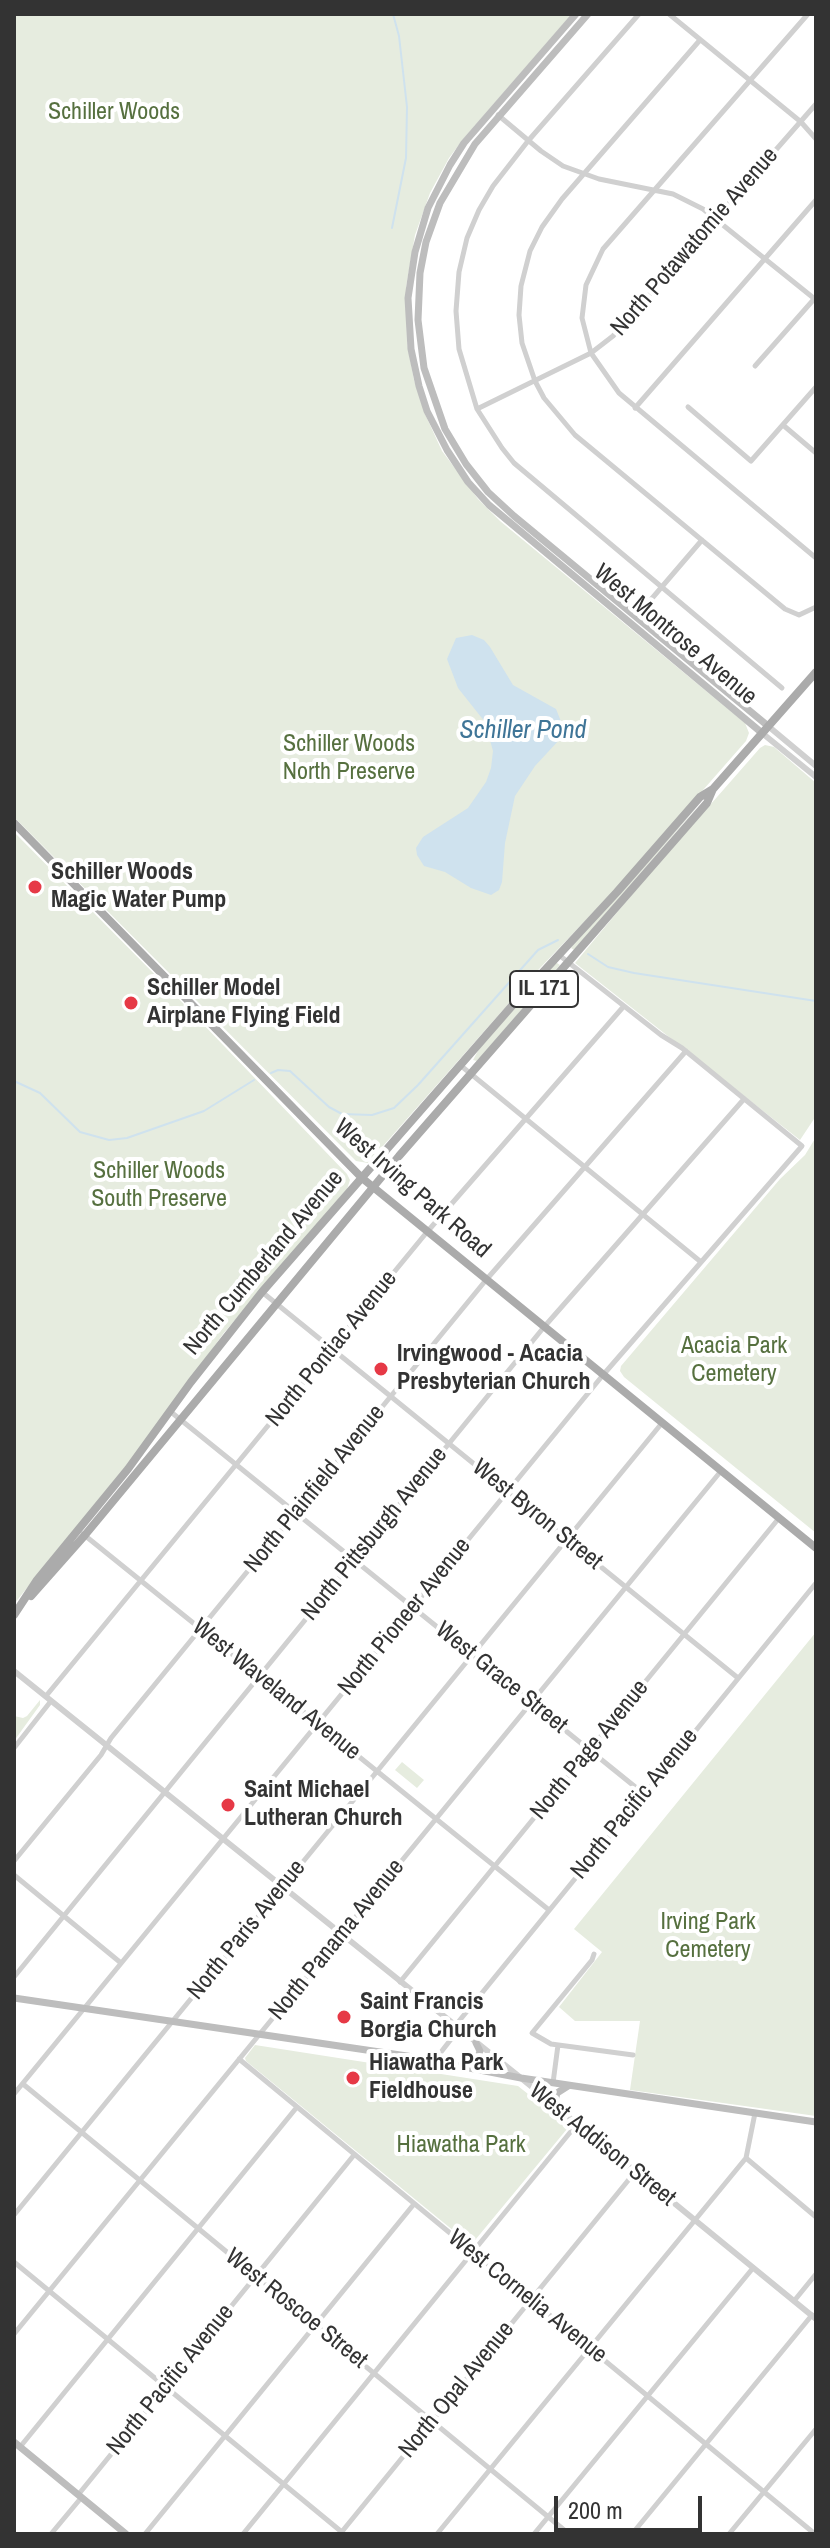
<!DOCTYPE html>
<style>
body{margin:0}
#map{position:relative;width:830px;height:2548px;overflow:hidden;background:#fff;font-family:"Archivo Narrow",sans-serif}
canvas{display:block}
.frame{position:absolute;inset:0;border:16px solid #333;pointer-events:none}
.scale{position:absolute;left:554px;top:2496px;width:148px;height:36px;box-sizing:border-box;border:4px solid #333;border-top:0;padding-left:10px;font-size:24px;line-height:28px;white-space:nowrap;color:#333;-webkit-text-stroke:6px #fff;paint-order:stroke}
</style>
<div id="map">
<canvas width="830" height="2548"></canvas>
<div class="frame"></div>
<div class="scale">200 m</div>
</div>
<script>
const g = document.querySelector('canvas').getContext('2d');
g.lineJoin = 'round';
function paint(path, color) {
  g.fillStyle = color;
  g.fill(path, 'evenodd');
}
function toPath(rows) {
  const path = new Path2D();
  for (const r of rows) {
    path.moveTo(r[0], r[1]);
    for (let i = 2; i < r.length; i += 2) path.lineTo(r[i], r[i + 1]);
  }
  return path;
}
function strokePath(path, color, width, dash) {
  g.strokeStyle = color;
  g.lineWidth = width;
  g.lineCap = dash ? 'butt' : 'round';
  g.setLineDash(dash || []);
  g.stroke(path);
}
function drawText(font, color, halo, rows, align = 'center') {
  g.font = font + ' "Archivo Narrow",sans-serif';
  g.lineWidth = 8;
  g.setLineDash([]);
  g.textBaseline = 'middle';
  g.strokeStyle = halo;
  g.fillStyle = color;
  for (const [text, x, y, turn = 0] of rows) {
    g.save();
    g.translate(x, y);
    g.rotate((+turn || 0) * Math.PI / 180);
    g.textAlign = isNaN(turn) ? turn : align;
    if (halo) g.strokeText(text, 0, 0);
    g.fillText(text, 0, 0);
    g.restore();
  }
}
const green = toPath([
 [14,14,572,14,464,138,449,158,430,193,415,235,406,287,407,343,414,380,425,414,442,451,478,499,500,521,745,723,749,733,746,741,626,878,540,968,368,1163,356,1161,14,817],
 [765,745,774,747,816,783,816,1116,800,1140,575,963,639,886,760,748],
 [701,803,574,950,571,948,575,942],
 [14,832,177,997,347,1174,350,1180,347,1189,223,1334,144,1444,14,1604],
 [557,963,560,965,477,1061,473,1060,479,1049,553,964],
 [816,1137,816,1533,624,1377,620,1371,621,1366,780,1179,805,1155],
 [816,1632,816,2116,630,2090,640,2021,575,2021,559,2007,602,1952,574,1929],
 [40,1700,40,1705,14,1741,14,1716,23,1718,27,1716],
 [402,1762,424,1780,417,1788,395,1770],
 [255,2045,518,2086,567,2125,567,2129,471,2245,246,2061,245,2058]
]);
const water = toPath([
 [472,635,484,640,490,647,513,685,556,709,562,724,560,739,535,766,515,796,505,843,502,882,499,890,491,895,471,888,445,872,424,866,417,855,416,848,423,837,468,808,486,782,491,768,493,751,485,722,458,688,447,659,456,638]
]);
const stream = toPath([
 [392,228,406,158,407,107,399,36,393,14],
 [588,954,608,967,634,973,816,1001],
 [271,1073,278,1070,290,1071,329,1107,342,1114,372,1115,394,1108,418,1085,538,950,558,940],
 [14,1081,40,1093,80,1132,109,1140,127,1138,204,1111,254,1080]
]);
const minor = toPath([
 [639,14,528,141,493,186,479,210,467,238,459,272,456,311,459,349,477,409,502,448,514,463,782,688],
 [669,14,801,122,816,139],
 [808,14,603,249,586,285,582,318,591,353,619,393,816,558],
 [700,40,562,199,542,227,530,251,521,286,519,315,522,343,535,381,544,398,575,435,785,609,799,615,816,607],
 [498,115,541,151,563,166,599,179,673,194,703,209,816,300],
 [755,366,815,298],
 [688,407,751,461,816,387],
 [635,408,816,200],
 [477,409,591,353,613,336,816,104],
 [783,425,816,453],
 [636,617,702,540],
 [460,1065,701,1262],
 [262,1292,738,1678],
 [171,1412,644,1794],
 [83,1534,549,1910],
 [46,1696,427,1232,624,1006],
 [14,1748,51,1701],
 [14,1861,101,1755,111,1738,486,1280,686,1051],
 [14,1875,121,1963],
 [594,1954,592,1960,532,2033,551,2044,633,2055],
 [14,1977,544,1327,744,1099],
 [400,1982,779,1518],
 [455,2026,816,1583],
 [239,2059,815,2534],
 [434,2061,459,2029],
 [553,2083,558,2045],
 [23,2084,569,2534],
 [14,2094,603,1375,802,1146,682,1048,661,1035,559,955],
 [746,2158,816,2217],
 [14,2215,662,1423],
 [14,2262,343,2533],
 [794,2301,816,2274],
 [14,2334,721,1471],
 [20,2447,297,2107],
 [78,2495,354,2155],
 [51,2534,81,2498],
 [145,2534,414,2204],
 [243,2534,577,2124],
 [340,2534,635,2172],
 [437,2534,746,2158,755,2113],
 [534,2534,753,2268],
 [632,2534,812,2315],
 [729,2534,816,2429]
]);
const tertiary = toPath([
 [768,726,816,766],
 [762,733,816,777],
 [14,1671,521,2078,816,2319]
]);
const secondary = toPath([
 [576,14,464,143,450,165,428,208,415,252,408,298,411,349,419,386,427,411,447,450,468,482,489,505,762,733],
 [588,14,475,144,440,203,426,242,420,273,418,320,424,368,445,429,466,464,488,492,514,516,768,726],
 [14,1998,407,2056,521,2078,816,2122],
 [474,2069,480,2051,476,2043],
 [554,2105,557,2093,568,2086],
 [14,2442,126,2534]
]);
const primary = toPath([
 [14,823,362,1178,816,1548],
 [31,1596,85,1535,399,1156,707,803,713,789],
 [14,1615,37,1580,128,1469,191,1382,262,1292,518,999,617,892,700,797,713,789,816,672]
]);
const markers = [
 [35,887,8,"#e63946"],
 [131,1003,8,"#e63946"],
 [381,1369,8,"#e63946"],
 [228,1805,8,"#e63946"],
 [344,2017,8,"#e63946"],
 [353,2078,8,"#e63946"]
];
const shields = [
 [544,989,68]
];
const shieldNames = [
 ["IL 171",544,989]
];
const parkNames = [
 ["Schiller Woods",114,113],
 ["Schiller Woods",349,745],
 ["North Preserve",349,773],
 ["Schiller Woods",159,1172],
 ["South Preserve",159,1200],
 ["Acacia Park",734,1347],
 ["Cemetery",734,1375],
 ["Irving Park",708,1923],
 ["Cemetery",708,1951],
 ["Hiawatha Park",461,2146]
];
const streetNames = [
 ["North Potawatomie Avenue",695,242,-49],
 ["West Montrose Avenue",675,635,40],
 ["West Irving Park Road",412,1189,41],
 ["North Cumberland Avenue",264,1263,-50],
 ["North Pontiac Avenue",332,1349,-51],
 ["North Plainfield Avenue",315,1489,-51],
 ["West Byron Street",537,1515,39],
 ["North Pittsburgh Avenue",375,1534,-51],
 ["North Pioneer Avenue",405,1617,-51],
 ["West Grace Street",501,1678,39],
 ["West Waveland Avenue",276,1690,39],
 ["North Page Avenue",590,1750,-51],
 ["North Pacific Avenue",635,1804,-51],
 ["North Paris Avenue",247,1930,-51],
 ["North Panama Avenue",337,1940,-51],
 ["West Addison Street",602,2145,39],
 ["West Cornelia Avenue",527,2297,39],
 ["West Roscoe Street",296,2309,39],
 ["North Pacific Avenue",171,2380,-51],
 ["North Opal Avenue",457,2390,-51]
];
const poiNames = [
 ["Schiller Woods",51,873],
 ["Magic Water Pump",51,901],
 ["Schiller Model",147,989],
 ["Airplane Flying Field",147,1017],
 ["Irvingwood - Acacia",397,1355],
 ["Presbyterian Church",397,1383],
 ["Saint Michael",244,1791],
 ["Lutheran Church",244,1819],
 ["Saint Francis",360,2003],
 ["Borgia Church",360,2031],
 ["Hiawatha Park",369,2064],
 ["Fieldhouse",369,2092]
];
const waterNames = [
 ["Schiller Pond",523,731]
];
paint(green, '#e6ecdf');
paint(water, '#cfe2ee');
strokePath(stream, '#cfe2ee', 2);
strokePath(minor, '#d0d0d0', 5);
strokePath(tertiary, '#d0d0d0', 6);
strokePath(secondary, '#bdbdbd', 7);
strokePath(primary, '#ababab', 8);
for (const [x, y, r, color] of markers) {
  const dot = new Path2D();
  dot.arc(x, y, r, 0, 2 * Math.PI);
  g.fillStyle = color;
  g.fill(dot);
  strokePath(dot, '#fff', 3);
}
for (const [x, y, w] of shields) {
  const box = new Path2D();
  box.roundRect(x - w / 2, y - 18, w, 36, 6);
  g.fillStyle = '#fff';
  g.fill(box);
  strokePath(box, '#333', 2);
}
drawText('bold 22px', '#333', null, shieldNames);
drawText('24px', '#56703f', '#fff', parkNames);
drawText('24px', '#333', '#fff', streetNames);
drawText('bold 24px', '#333', '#fff', poiNames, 'left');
drawText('italic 26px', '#3f7597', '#fff', waterNames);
</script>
